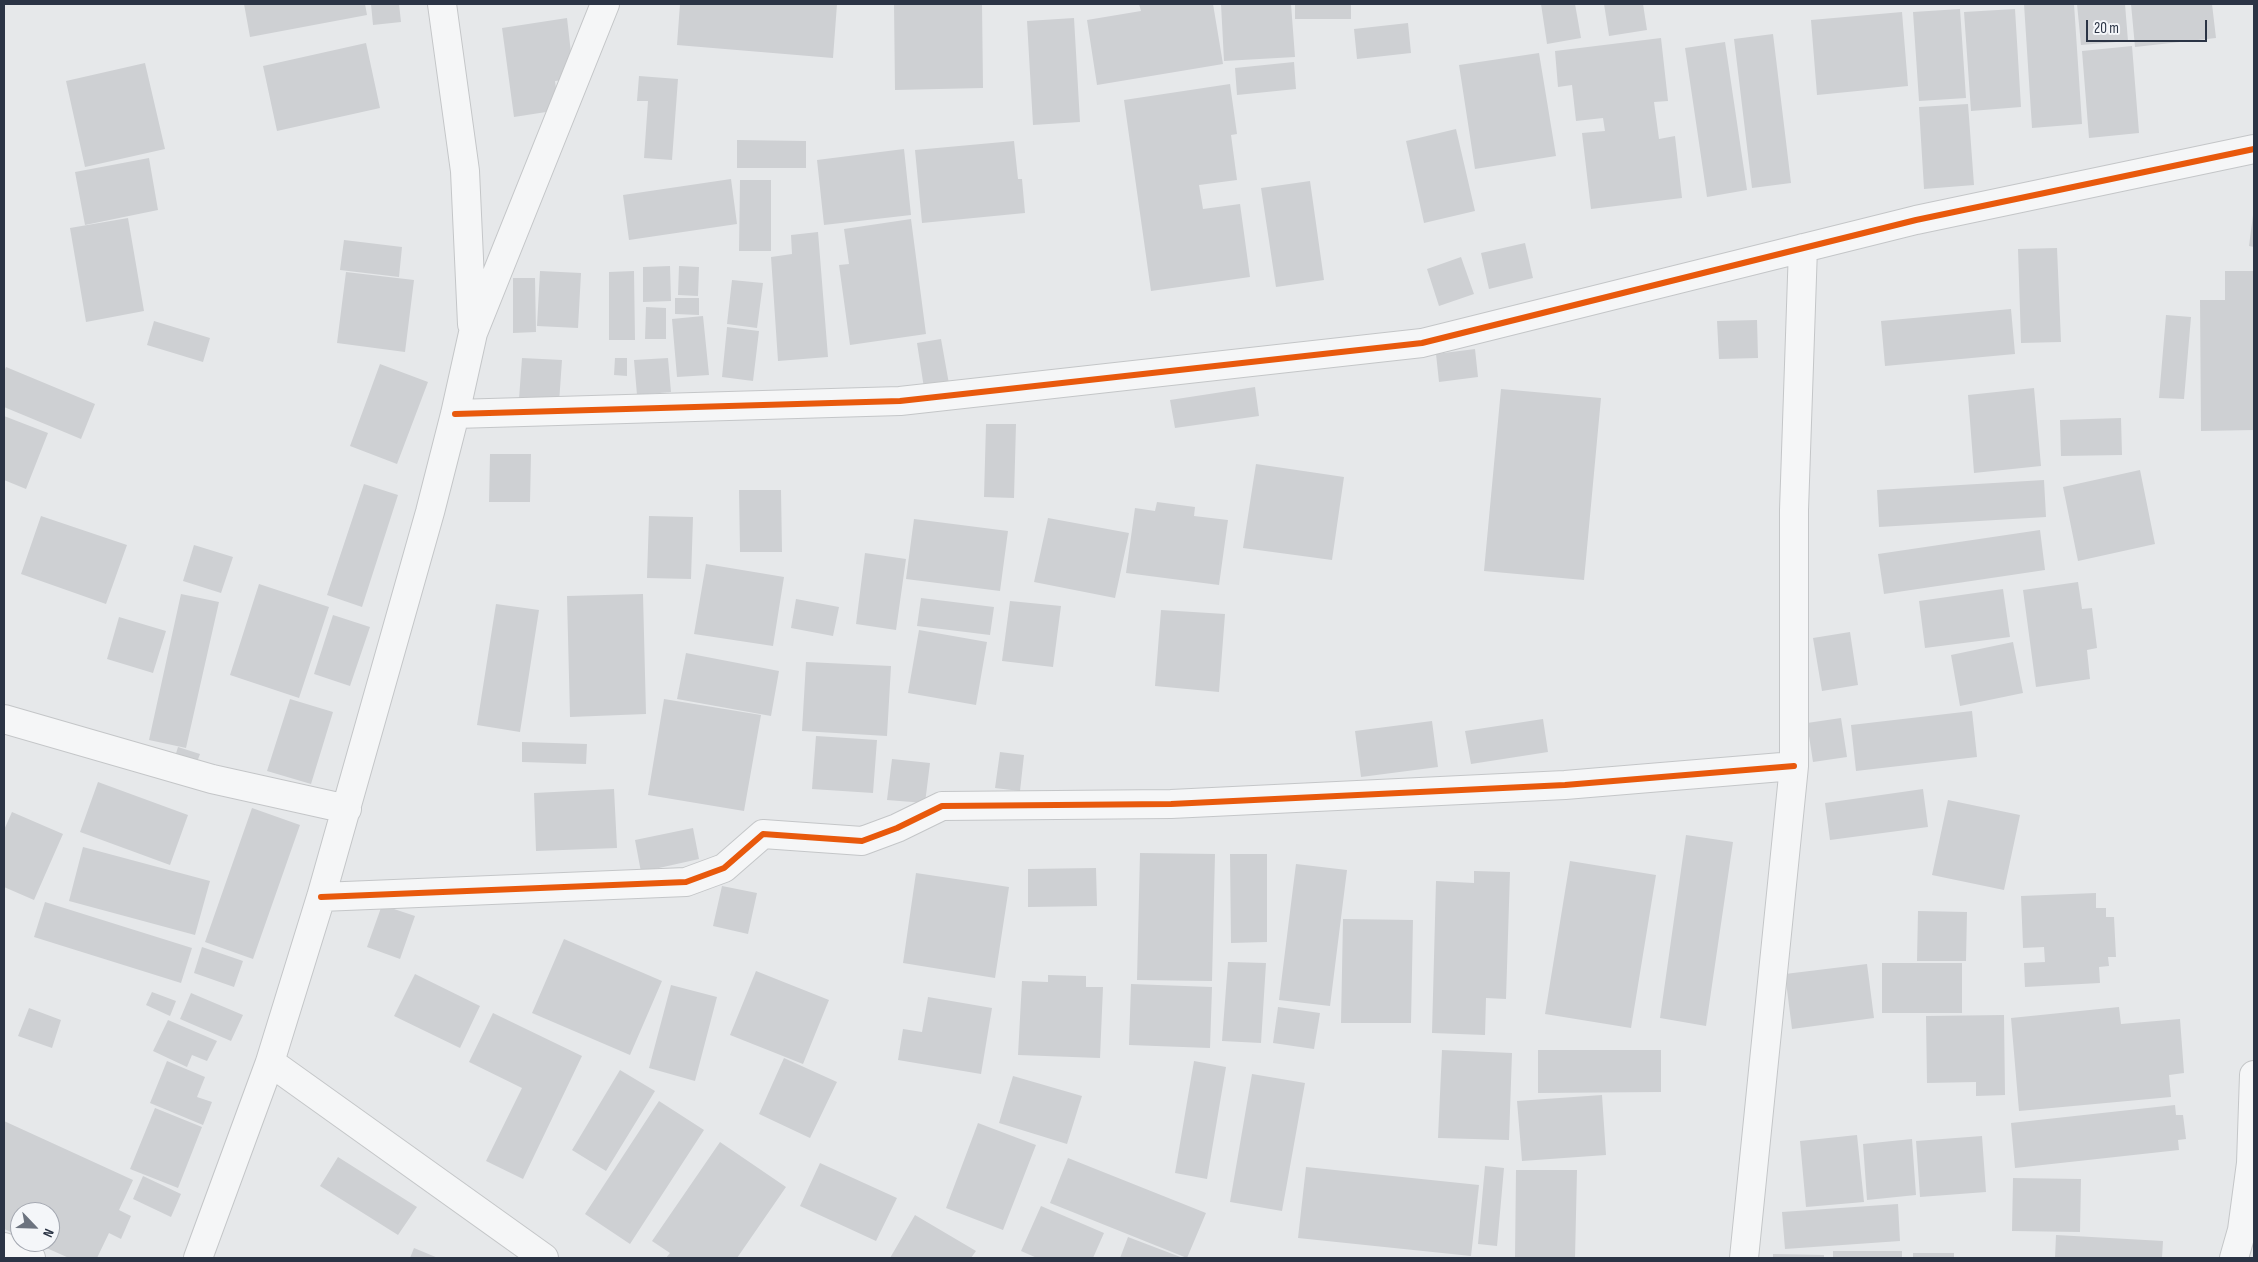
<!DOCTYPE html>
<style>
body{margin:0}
#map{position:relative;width:2258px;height:1262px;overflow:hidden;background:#e6e8ea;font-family:"Sofia Sans Condensed",sans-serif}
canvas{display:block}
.frame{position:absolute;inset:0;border:5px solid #2b3445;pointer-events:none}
.north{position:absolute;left:10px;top:1202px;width:50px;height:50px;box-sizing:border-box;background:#f4f6f9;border:1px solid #a4a8b1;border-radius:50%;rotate:114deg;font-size:14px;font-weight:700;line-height:20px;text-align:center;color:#2b3445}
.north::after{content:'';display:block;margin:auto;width:18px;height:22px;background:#6c737f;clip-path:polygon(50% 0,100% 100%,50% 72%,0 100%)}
.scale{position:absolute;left:2086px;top:20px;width:121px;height:22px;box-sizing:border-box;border:2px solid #2b3445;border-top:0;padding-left:6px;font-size:15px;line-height:18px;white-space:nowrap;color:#2b3445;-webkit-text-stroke:4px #f4f6f9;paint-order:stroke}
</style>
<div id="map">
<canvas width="2258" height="1262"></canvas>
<div class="frame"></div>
<div class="north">N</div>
<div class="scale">20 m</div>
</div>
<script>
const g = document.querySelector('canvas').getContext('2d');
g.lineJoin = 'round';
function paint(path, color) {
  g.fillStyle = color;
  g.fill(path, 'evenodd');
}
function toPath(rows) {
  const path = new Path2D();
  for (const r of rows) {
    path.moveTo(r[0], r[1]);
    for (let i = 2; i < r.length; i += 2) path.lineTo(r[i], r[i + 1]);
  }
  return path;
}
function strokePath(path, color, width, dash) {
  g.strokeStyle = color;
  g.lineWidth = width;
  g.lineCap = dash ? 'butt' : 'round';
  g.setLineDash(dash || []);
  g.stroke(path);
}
const building = toPath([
 [244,4,365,4,367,15,250,37],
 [371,4,399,4,401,22,373,25],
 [680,4,837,4,833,58,677,45],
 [894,4,982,4,983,88,895,90],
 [1139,4,1213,4,1223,64,1097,85,1087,20,1141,11],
 [1221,4,1291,4,1295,57,1224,61],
 [1295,4,1351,4,1351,19,1295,19],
 [1541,4,1575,4,1581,38,1547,44],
 [1604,4,1643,4,1647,30,1609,36],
 [2024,4,2074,4,2082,124,2032,128],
 [2077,4,2125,4,2128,41,2081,45],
 [2131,4,2212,4,2216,38,2135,47],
 [1960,9,1966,98,1919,101,1913,12],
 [2015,9,2021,107,1971,111,1964,12],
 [1902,12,1908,86,1817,95,1811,20],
 [567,18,574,79,555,81,559,110,514,117,502,28],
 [1074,18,1080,122,1033,125,1027,21],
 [1408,23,1411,53,1357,59,1354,29],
 [1773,34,1791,183,1752,188,1734,39],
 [1661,38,1668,101,1654,102,1659,139,1675,136,1682,198,1591,209,1582,133,1605,131,1603,118,1576,121,1572,85,1558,87,1555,51],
 [1725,42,1747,190,1707,197,1685,48],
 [366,43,380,108,277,131,263,66],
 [2132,46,2139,133,2089,138,2082,51],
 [1539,53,1556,156,1475,169,1459,65],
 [1294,62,1296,89,1237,95,1235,68],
 [145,63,165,149,85,167,66,81],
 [639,76,678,79,672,160,644,158,648,101,637,101],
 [1230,84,1237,134,1231,135,1237,180,1199,185,1203,209,1240,204,1250,277,1151,291,1124,100],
 [1968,104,1974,185,1924,189,1919,107],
 [1456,129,1475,211,1424,223,1406,141],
 [737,140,806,141,806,168,737,168],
 [1014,141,1018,179,1022,179,1025,213,922,223,915,150],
 [904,149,911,215,824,225,817,160],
 [149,158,158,210,85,225,75,172],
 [731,179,737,224,629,240,623,195],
 [740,180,771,180,771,251,739,251],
 [1310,181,1324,280,1276,287,1261,188],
 [2253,215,2254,215,2254,247,2249,246],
 [128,218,144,311,86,322,70,228],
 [911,219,926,334,850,345,839,265,849,264,844,229],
 [818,232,828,357,778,361,771,257,792,254,791,235],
 [344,240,402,247,399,277,340,270],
 [1525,243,1533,278,1489,289,1481,253],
 [2057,248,2061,342,2021,343,2018,249],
 [1461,257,1474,294,1439,306,1427,269],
 [670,266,671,301,643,302,643,267],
 [679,266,699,267,698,296,678,295],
 [540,271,581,273,578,328,537,326],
 [634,271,635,340,609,340,609,272],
 [2225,271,2254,271,2254,430,2201,431,2200,300,2225,300],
 [346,272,414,280,405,352,337,343],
 [513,278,535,278,536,332,513,333],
 [732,280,763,283,757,328,727,324],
 [675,298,699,298,699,315,675,314],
 [646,307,666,308,666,339,645,339],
 [2011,309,2015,354,1885,366,1881,321],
 [2166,315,2191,317,2184,399,2159,398],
 [703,316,709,375,677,377,672,319],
 [1757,320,1758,358,1719,359,1717,321],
 [154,321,210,338,203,362,147,345],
 [727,327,759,331,753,381,722,377],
 [941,339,949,384,924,388,917,343],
 [1475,349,1478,377,1439,382,1436,354],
 [522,358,562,360,559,403,519,399],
 [615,358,627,358,627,376,614,375],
 [668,358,671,392,637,395,634,360],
 [380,364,428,382,397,464,350,446],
 [6,367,95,404,81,439,4,407,4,372],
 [1255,387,1259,416,1175,428,1170,400],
 [2034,388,2041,466,1974,473,1968,395],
 [1501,389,1601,398,1584,580,1484,571],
 [4,416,48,433,26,489,4,480],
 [2121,418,2122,455,2061,456,2060,420],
 [986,424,1016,424,1014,498,984,497],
 [490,454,531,454,530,502,489,502],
 [1256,464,1344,477,1332,560,1243,548],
 [2140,470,2155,544,2078,561,2063,487],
 [2044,480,2046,517,1879,527,1877,490],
 [364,484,398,495,362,607,327,595],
 [739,490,781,490,782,552,740,552],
 [1157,502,1195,507,1194,516,1228,520,1219,585,1126,573,1135,508,1155,511],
 [41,516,127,545,106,604,21,574],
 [649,516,693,517,691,579,647,578],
 [1048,518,1129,533,1115,598,1034,582],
 [914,519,1008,531,1000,591,906,579],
 [2040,530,2045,570,1884,594,1878,554],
 [194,545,233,557,221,593,183,581],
 [865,553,906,559,896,630,856,624],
 [706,564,784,577,773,646,694,634],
 [2078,582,2082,609,2092,608,2097,648,2087,650,2090,679,2036,687,2023,590],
 [259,584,329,607,299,698,230,675],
 [2003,589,2010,637,1925,648,1919,601],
 [181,594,219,602,186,748,149,740],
 [643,594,646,714,570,717,567,596],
 [921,598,994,607,990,635,917,626],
 [796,599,839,607,833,636,791,628],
 [1010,601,1061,606,1053,667,1002,661],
 [496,604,539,610,520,732,477,725],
 [1161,610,1225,614,1219,692,1155,686],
 [333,615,370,627,350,686,314,674],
 [119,617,166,631,153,673,107,659],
 [919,630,987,642,976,705,908,693],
 [1850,632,1858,685,1822,691,1813,638],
 [2013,642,2023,693,1960,706,1951,655],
 [686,653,779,671,771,716,677,699],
 [806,662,891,666,887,736,802,731],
 [290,699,333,712,311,784,267,771],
 [664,699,761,715,744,811,648,795],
 [1972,711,1977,757,1856,771,1851,725],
 [1841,718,1847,757,1813,762,1807,723],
 [1543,719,1548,752,1471,764,1465,731],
 [1432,721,1438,767,1361,777,1355,731],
 [816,736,877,740,873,793,812,789],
 [522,742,587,744,586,764,522,762],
 [178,747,200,754,194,770,173,763],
 [1000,752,1024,755,1020,791,995,788],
 [892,759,930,763,925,803,887,800],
 [98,782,188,815,170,865,80,832],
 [614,789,617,848,536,851,534,793],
 [1923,789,1928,827,1830,840,1825,803],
 [1948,800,2020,815,2004,890,1932,875],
 [252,808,300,825,253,959,205,942],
 [12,812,63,834,34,900,4,887,4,830],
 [693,828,699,859,641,872,635,840],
 [1686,835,1733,842,1706,1026,1660,1018],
 [83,847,210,881,195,935,69,901],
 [1140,853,1215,854,1212,981,1137,980],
 [1230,854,1267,854,1267,942,1231,943],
 [1570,861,1656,875,1631,1028,1545,1014],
 [1296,864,1347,870,1330,1006,1279,1000],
 [1096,868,1097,906,1028,907,1028,869],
 [1474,871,1510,872,1506,999,1486,998,1485,1035,1432,1033,1436,881,1474,883],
 [916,873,1009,887,995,978,903,963],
 [722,886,757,893,748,934,713,926],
 [2096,893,2096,908,2106,908,2106,917,2114,917,2116,957,2108,957,2109,966,2099,967,2100,983,2025,987,2024,963,2045,962,2044,947,2023,948,2021,896],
 [45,902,192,948,181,983,34,937],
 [382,905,415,916,400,959,367,947],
 [1918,911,1967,912,1966,961,1917,961],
 [1343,919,1413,920,1411,1023,1341,1023],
 [564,939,662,981,630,1055,532,1013],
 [202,947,243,961,234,987,194,973],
 [1228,962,1266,963,1261,1043,1222,1041],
 [1882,963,1962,963,1962,1013,1882,1013],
 [1867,964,1874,1018,1792,1029,1785,974],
 [756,971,829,1000,803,1064,730,1035],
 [415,974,480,1006,460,1048,394,1016],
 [1048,975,1086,976,1086,987,1103,987,1100,1058,1018,1055,1022,981,1048,982],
 [1131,984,1212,987,1210,1048,1129,1045],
 [671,985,717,997,695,1081,649,1068],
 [152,992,176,1001,170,1016,146,1005],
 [191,993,243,1015,231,1041,180,1019],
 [928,997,992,1008,981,1074,898,1060,903,1029,922,1032],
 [1278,1007,1320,1013,1314,1049,1273,1043],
 [2119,1007,2121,1024,2180,1019,2184,1073,2169,1075,2171,1097,2019,1111,2011,1018],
 [29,1008,61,1020,52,1048,18,1036],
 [493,1013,582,1056,523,1179,486,1161,522,1088,469,1062],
 [2004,1015,2005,1095,1976,1096,1976,1082,1927,1083,1926,1016],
 [168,1020,217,1041,207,1061,192,1055,187,1067,153,1051],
 [1442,1050,1512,1053,1509,1140,1438,1138],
 [1538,1050,1661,1050,1661,1092,1538,1093],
 [784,1058,837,1082,810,1138,759,1114],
 [167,1061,205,1077,197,1097,212,1102,203,1125,150,1103],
 [1194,1061,1226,1067,1207,1179,1175,1173],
 [620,1070,655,1091,606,1171,572,1150],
 [1252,1074,1305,1083,1282,1211,1230,1202],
 [1013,1076,1082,1096,1067,1144,999,1123],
 [1602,1095,1606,1155,1522,1161,1517,1101],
 [659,1101,704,1130,630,1244,585,1214],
 [2175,1105,2176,1115,2183,1115,2186,1139,2178,1140,2179,1150,2015,1168,2011,1123],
 [155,1108,202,1127,178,1188,130,1169],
 [4,1121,133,1180,119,1210,131,1216,121,1239,109,1233,97,1258,69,1258,33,1242,50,1242,50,1212,20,1212,20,1236,4,1229],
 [978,1123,1036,1145,1003,1230,946,1208],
 [1857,1135,1864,1202,1806,1207,1800,1141],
 [1982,1136,1986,1192,1920,1197,1916,1141],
 [1912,1139,1916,1195,1867,1200,1863,1144],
 [720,1142,786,1187,737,1258,666,1258,670,1253,652,1241],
 [338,1157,417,1207,398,1235,320,1186],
 [1068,1158,1206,1213,1187,1258,1050,1203],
 [820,1163,897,1198,876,1241,800,1206],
 [1485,1166,1504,1168,1497,1246,1478,1244],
 [1306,1167,1479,1185,1471,1256,1298,1238],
 [1516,1170,1577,1170,1575,1258,1515,1257],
 [143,1176,181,1194,171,1217,133,1199],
 [2013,1178,2081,1179,2080,1232,2012,1231],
 [1898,1204,1900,1241,1785,1249,1782,1212],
 [1041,1206,1104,1233,1093,1258,1037,1258,1021,1251],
 [915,1215,976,1251,971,1258,890,1258],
 [2056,1235,2163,1241,2162,1258,2055,1258],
 [1128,1237,1183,1258,1120,1258],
 [414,1248,438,1258,410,1258],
 [1833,1251,1902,1251,1902,1258,1833,1258],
 [1913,1253,1954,1253,1954,1258,1913,1258],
 [1773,1254,1824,1255,1824,1258,1773,1258]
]);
const minor = toPath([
 [442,4,465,171,472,324],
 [455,414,900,401,1422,343,1916,220,2254,149],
 [4,719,212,779,347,809],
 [321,897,686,882,724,868,763,834,862,841,897,828,942,806,1171,804,1565,785,1794,766],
 [270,1062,544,1258],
 [4,1247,31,1258],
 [198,1258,270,1062,321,897,430,512,455,414,473,333,605,4],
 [1744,1258,1794,766,1794,510,1803,248],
 [2234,1258,2242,1230,2251,1163,2254,1075]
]);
const cycleway = toPath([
 [455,414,900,401,1422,343,1916,220,2254,149],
 [321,897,686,882,724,868,763,834,862,841,897,828,942,806,1171,804,1565,785,1794,766]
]);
paint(building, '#ced0d3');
strokePath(minor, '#c4c6c8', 30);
strokePath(minor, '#f5f6f7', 28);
strokePath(cycleway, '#e8590c', 6);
</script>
